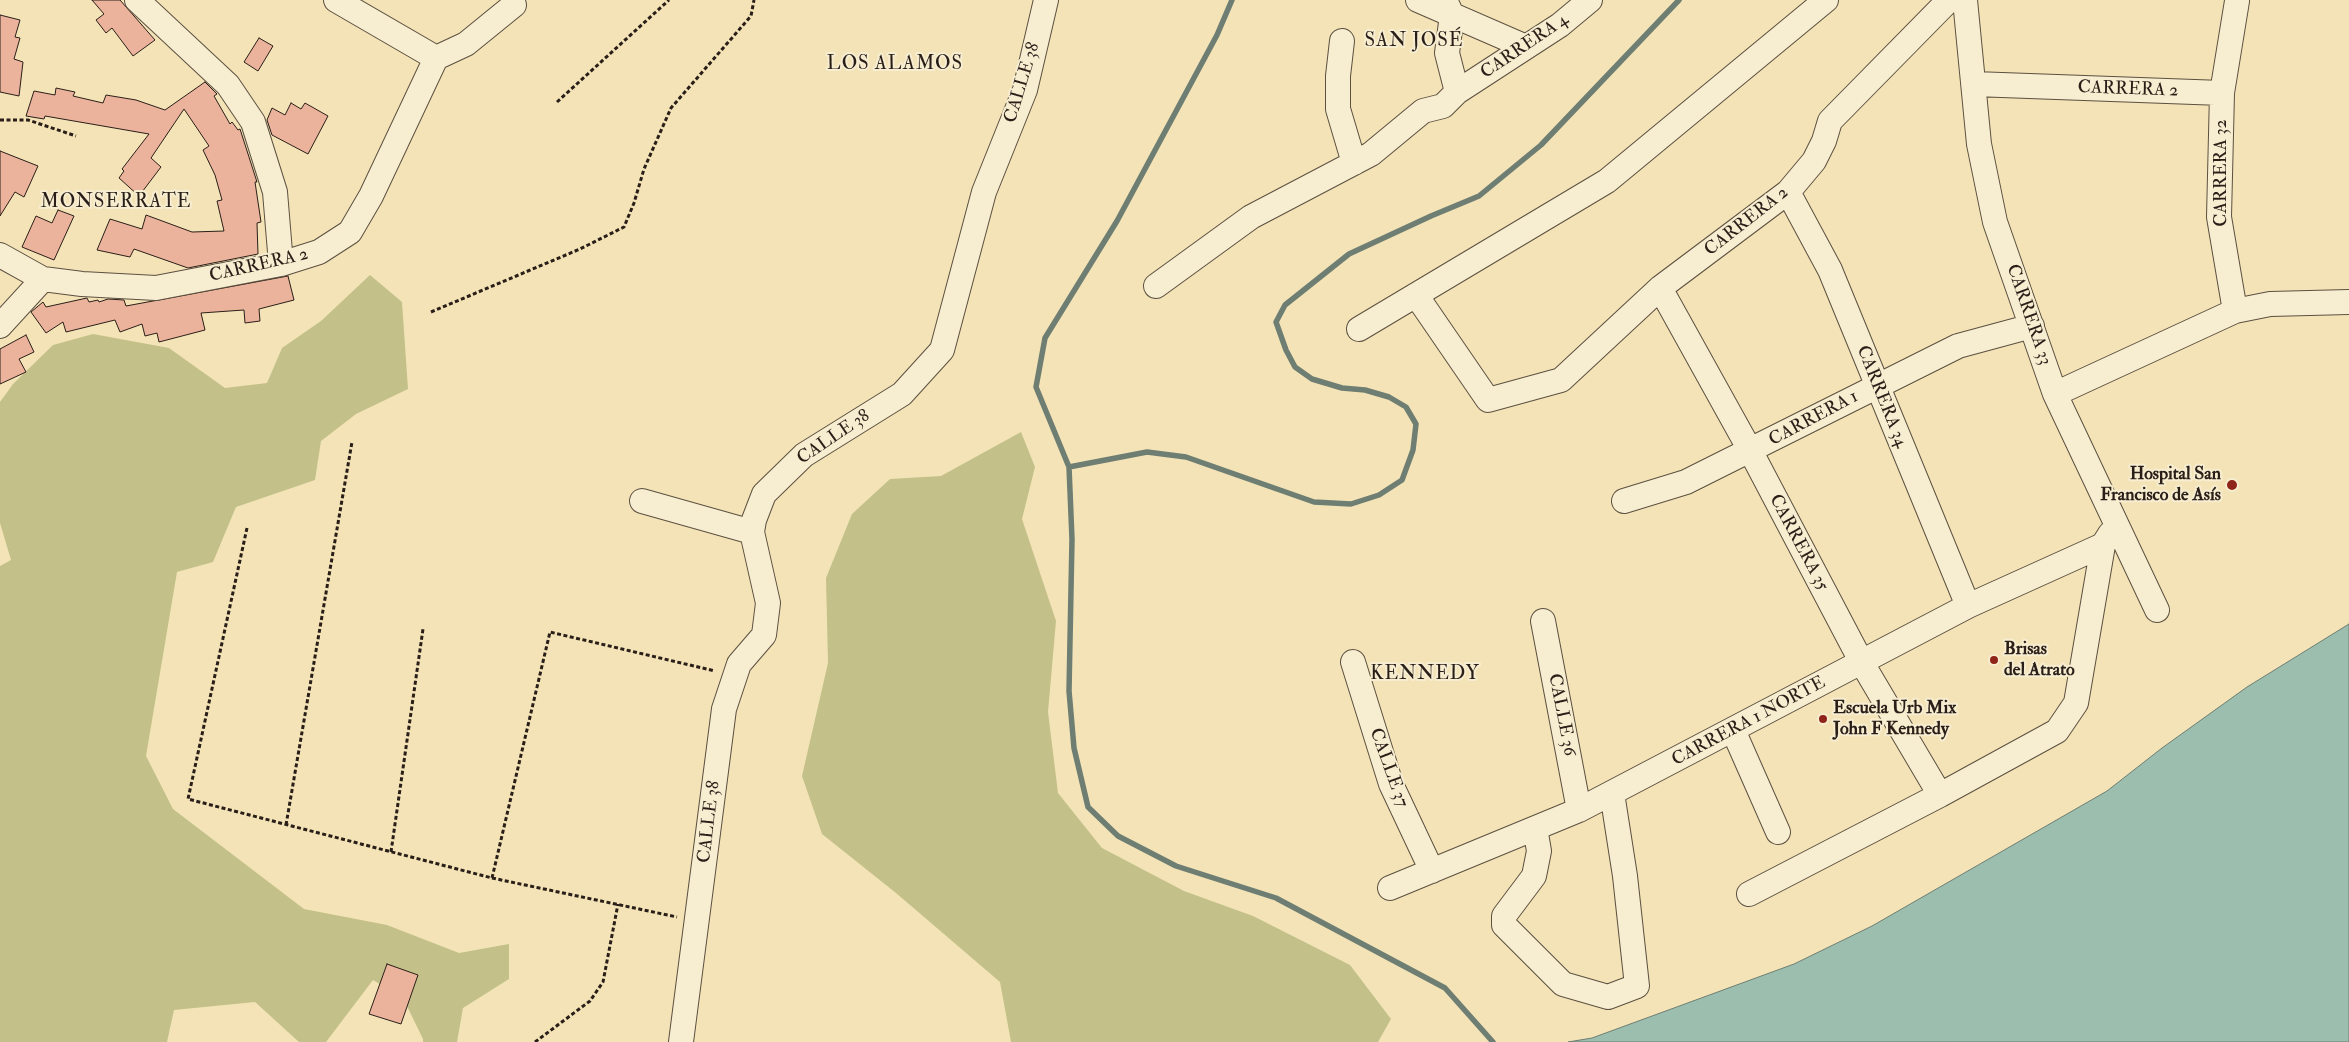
<!DOCTYPE html>
<meta charset="utf-8">
<style>
body{margin:0}
canvas{display:block;background:#f3e3b7}
</style>
<canvas width="2349" height="1042"></canvas>
<script>
const g = document.querySelector('canvas').getContext('2d');
g.lineJoin = 'round';
function paint(path, color) {
  g.fillStyle = color;
  g.fill(path, 'evenodd');
}
function toPath(rows) {
  const path = new Path2D();
  for (const r of rows) {
    path.moveTo(r[0], r[1]);
    for (let i = 2; i < r.length; i += 2) path.lineTo(r[i], r[i + 1]);
  }
  return path;
}
function strokePath(path, color, width, dash) {
  g.strokeStyle = color;
  g.lineWidth = width;
  g.lineCap = dash ? 'butt' : 'round';
  g.setLineDash(dash || []);
  g.stroke(path);
}
function drawText(font, color, halo, rows, align = 'center') {
  g.font = font + ' "IM FELL Double Pica",serif';
  g.lineWidth = 4;
  g.setLineDash([]);
  g.textBaseline = 'middle';
  g.strokeStyle = halo;
  g.fillStyle = color;
  for (const [text, x, y, turn = 0] of rows) {
    g.save();
    g.translate(x, y);
    g.rotate((+turn || 0) * Math.PI / 180);
    g.textAlign = isNaN(turn) ? turn : align;
    if (halo) g.strokeText(text, 0, 0);
    g.fillText(text, 0, 0);
    g.restore();
  }
}
const green = toPath([
 [370,275,402,302,408,389,356,414,321,441,315,480,236,507,213,562,177,572,146,756,173,809,304,909,387,925,459,953,509,944,509,979,463,1008,457,1042,423,1042,423,1039,403,998,373,980,326,1042,299,1042,255,1002,174,1010,167,1042,0,1042,0,566,11,560,0,523,0,402,13,384,53,345,93,334,169,348,225,388,267,383,282,348,321,321],
 [1021,432,1035,467,1022,519,1056,621,1048,712,1058,793,1102,848,1184,891,1253,916,1350,965,1391,1019,1378,1042,1011,1042,1000,982,896,893,822,834,802,776,828,663,826,578,852,514,890,479,941,476]
]);
const water = toPath([
 [2349,624,2349,1042,1568,1042,1592,1038,1794,964,1872,926,2107,791,2162,748,2247,687,2349,624]
]);
const stream = toPath([
 [1232,0,1217,35,1117,221,1045,338,1036,387,1069,467,1072,539,1069,691,1074,748,1088,807,1118,836,1176,866,1276,898,1445,988,1493,1042],
 [1069,467,1147,452,1186,457,1314,502,1351,504,1379,495,1402,480,1413,450,1416,424,1406,407,1389,397,1365,390,1342,388,1312,379,1295,367,1286,350,1276,322,1285,305,1349,254,1431,216,1479,196,1541,145,1679,0]
]);
const building = toPath([
 [92,0,120,0,155,40,133,56,112,28,106,33,96,20,104,14,92,0],
 [0,15,20,20,15,37,20,38,14,59,23,62,19,96,0,92,0,15],
 [259,38,273,46,258,71,244,62,259,38],
 [205,82,217,94,214,96,230,124,232,122,238,130,240,129,257,182,255,182,261,222,257,223,258,254,188,268,134,249,130,257,97,250,110,219,142,229,146,215,192,232,224,231,217,201,222,200,215,175,203,150,209,146,184,109,151,158,161,167,139,196,119,178,124,171,122,169,149,134,45,116,44,119,26,116,34,91,55,95,56,88,75,92,73,96,103,103,106,95,136,100,165,110,205,82],
 [291,103,301,109,305,103,328,116,308,154,272,135,267,120,272,108,285,115,291,103],
 [0,151,38,166,24,197,15,192,0,216,0,151],
 [58,210,74,216,54,260,22,247,36,216,52,223,58,210],
 [288,276,294,300,259,309,260,321,245,323,244,310,201,313,205,330,159,342,157,333,145,336,142,324,120,332,115,320,66,332,63,322,46,333,31,312,43,302,46,307,87,298,89,302,98,300,99,302,108,299,124,300,126,306,288,276],
 [26,335,34,352,19,359,26,372,0,384,0,349,26,335],
 [387,964,418,975,401,1024,369,1014,387,964]
]);
const path = toPath([
 [557,102,669,0],
 [0,120,28,120,76,136],
 [431,312,580,249,624,227,634,203,644,169,671,108,751,16,754,0],
 [247,528,188,799,492,878,550,632,715,671],
 [286,825,352,442],
 [391,852,423,629],
 [492,878,677,917],
 [535,1042,590,1001,603,982,618,904]
]);
const minor = toPath([
 [137,0,228,85,253,122,275,192,281,264],
 [336,0,436,58],
 [1418,0,1526,47],
 [1965,0,1979,144,1995,222,2055,394,2157,610],
 [1446,2,1452,15,1447,53,1457,92],
 [1342,41,1338,76,1338,109,1354,163],
 [1974,84,2222,93],
 [1788,192,1830,270,1968,606],
 [0,255,43,279,82,284,156,288,281,264,319,252,350,232,371,196,436,58,466,44,514,5],
 [1156,286,1251,217,1371,154,1423,111,1443,106,1457,92,1560,25,1590,0],
 [1660,288,1751,452,1862,663,1940,795],
 [1416,295,1488,400,1561,380,1660,288,1788,192,1814,161,1824,141,1830,121,1949,0],
 [2235,311,2219,217,2222,93,2237,1],
 [0,326,43,279],
 [1359,329,1607,181,1826,0],
 [2055,394,2235,311,2270,304,2349,302],
 [642,501,752,532],
 [1624,501,1686,482,1958,346,2032,326],
 [1543,621,1579,810],
 [1353,662,1391,784,1432,871],
 [1733,730,1778,832],
 [1535,828,1539,851,1534,876,1504,916,1504,925,1563,984,1608,997,1637,986,1625,876,1612,793],
 [1390,888,1579,810,1968,606,2103,545],
 [1749,894,1940,795,2057,731,2076,703,2103,545,2110,534],
 [681,1042,724,709,739,664,764,635,768,603,752,532,754,520,764,494,804,455,902,394,942,350,984,192,1025,90,1046,0]
]);
const markers = [
 [2232,485,6,"#8f2418"],
 [1994,660,5,"#8f2418"],
 [1823,719,5,"#8f2418"]
];
const streetNames = [
 ["CARRERA 4",1525,47,-34],
 ["CALLE 38",1023,83,-73],
 ["CARRERA 2",2128,90,2],
 ["CARRERA 32",2222,173,-90],
 ["CARRERA 2",1747,222,-38],
 ["CARRERA 2",259,266,-13],
 ["CARRERA 33",2028,315,71],
 ["CARRERA 34",1881,397,68],
 ["CARRERA 1",1814,419,-28],
 ["CALLE 38",834,438,-34],
 ["CARRERA 35",1798,543,62],
 ["CALLE 36",1561,715,79],
 ["CARRERA 1 NORTE",1749,722,-28],
 ["CALLE 37",1388,768,70],
 ["CALLE 38",710,822,-83]
];
const poiNames = [
 ["Hospital San",2221,475,"right"],
 ["Francisco de Asís",2221,496,"right"],
 ["Brisas",2004,650],
 ["del Atrato",2004,671],
 ["Escuela Urb Mix",1833,709],
 ["John F Kennedy",1833,730]
];
const neighbourhoodNames = [
 ["SAN JOSÉ",1414,42],
 ["LOS ALAMOS",895,65],
 ["MONSERRATE",116,203],
 ["KENNEDY",1425,675]
];
paint(green, '#c3c189');
paint(water, '#9bbeae');
strokePath(water, '#6e7e72', 1);
strokePath(stream, '#6e7e72', 5.5);
paint(building, '#ebb29c');
strokePath(building, '#2a1f18', 1);
strokePath(minor, '#5c5040', 26);
strokePath(path, '#2a1f18', 3, [4, 2.5]);
strokePath(minor, '#f7edd0', 24);
for (const [x, y, r, color] of markers) {
  const dot = new Path2D();
  dot.arc(x, y, r, 0, 2 * Math.PI);
  g.fillStyle = color;
  g.fill(dot);
  strokePath(dot, '#f7edd0', 2);
}
drawText('18px', '#2a1f18', '#f7edd0', streetNames);
drawText('bold 18px', '#2a1f18', '#f7edd0', poiNames, 'left');
g.letterSpacing = '1px';
drawText('19px', '#2a1f18', '#f7edd0', neighbourhoodNames);
g.letterSpacing = '0px';
</script>
